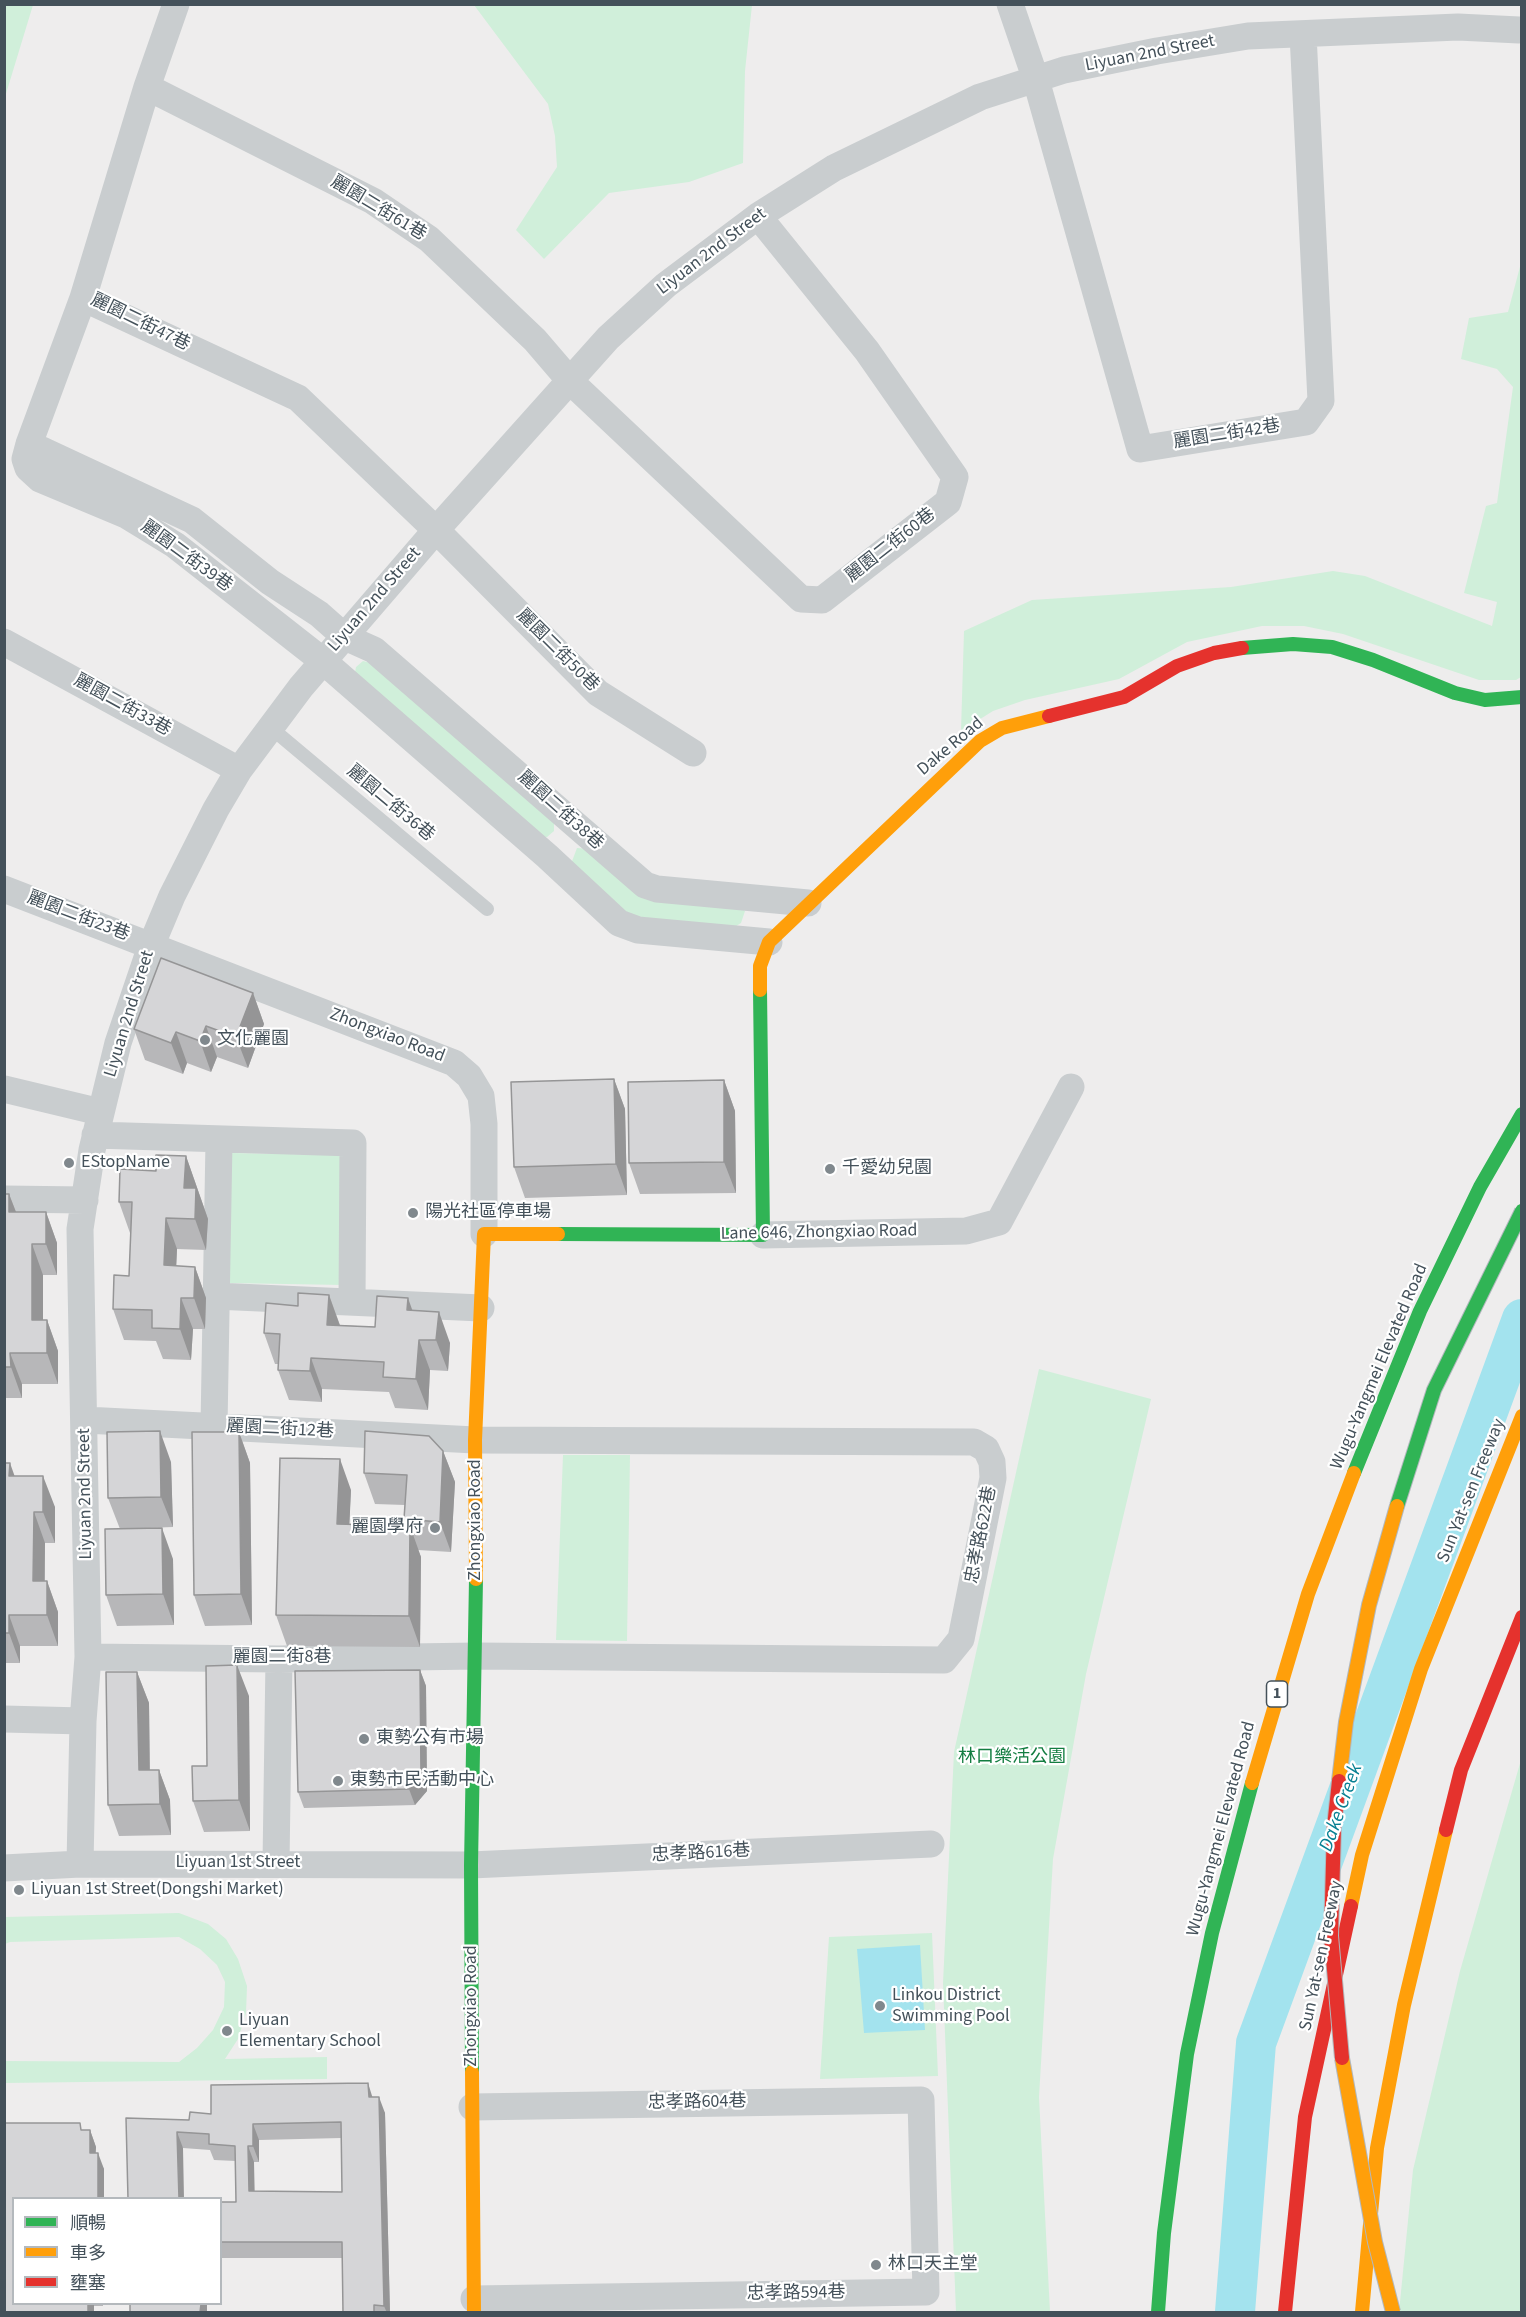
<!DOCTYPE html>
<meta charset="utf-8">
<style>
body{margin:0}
#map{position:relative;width:1526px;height:2317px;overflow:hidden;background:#eeeded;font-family:"Source Sans 3","Noto Sans TC",sans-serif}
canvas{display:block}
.frame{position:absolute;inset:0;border:6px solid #44515a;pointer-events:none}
.legend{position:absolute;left:12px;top:2197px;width:210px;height:108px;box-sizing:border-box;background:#fff;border:2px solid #b4b9bd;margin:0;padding:8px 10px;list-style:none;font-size:18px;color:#44515a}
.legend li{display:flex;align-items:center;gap:12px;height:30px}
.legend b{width:30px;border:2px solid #b4b9bd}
</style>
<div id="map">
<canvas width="1526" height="2317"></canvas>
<div class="frame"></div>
<ul class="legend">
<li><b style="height:8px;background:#30b455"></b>順暢</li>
<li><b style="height:8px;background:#ff9f0a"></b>車多</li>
<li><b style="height:8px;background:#e5322d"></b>壅塞</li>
</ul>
</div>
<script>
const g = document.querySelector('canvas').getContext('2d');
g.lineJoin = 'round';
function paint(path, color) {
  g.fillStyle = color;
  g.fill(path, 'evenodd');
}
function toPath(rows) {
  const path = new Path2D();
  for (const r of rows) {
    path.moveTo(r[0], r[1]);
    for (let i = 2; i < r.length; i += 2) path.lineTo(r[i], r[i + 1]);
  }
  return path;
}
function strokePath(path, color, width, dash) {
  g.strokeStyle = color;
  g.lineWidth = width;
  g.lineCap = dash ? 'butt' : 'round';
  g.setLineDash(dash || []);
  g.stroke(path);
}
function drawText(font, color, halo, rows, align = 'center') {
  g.font = font + ' "Source Sans 3","Noto Sans TC",sans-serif';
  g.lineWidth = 4.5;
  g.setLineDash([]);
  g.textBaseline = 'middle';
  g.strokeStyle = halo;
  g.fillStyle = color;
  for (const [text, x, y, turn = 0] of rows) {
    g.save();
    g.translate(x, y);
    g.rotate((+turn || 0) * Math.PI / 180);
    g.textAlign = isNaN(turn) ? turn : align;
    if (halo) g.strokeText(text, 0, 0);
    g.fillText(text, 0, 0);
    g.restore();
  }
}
const green = toPath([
 [5,4,33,5,5,97,4,5],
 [474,5,752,5,745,71,743,163,689,182,609,193,544,259,516,230,557,167,555,136,548,104],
 [1521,263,1521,677,1516,680,1479,680,1343,634,1304,626,1262,626,1187,642,1119,679,1025,700,993,711,961,731,964,631,1032,600,1231,587,1333,571,1365,576,1492,626,1497,602,1464,593,1486,506,1497,503,1513,387,1497,369,1461,359,1469,318,1508,312],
 [363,661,371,663,554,820,554,831,547,837,535,837,354,678,356,667],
 [577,848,590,849,630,886,734,903,745,911,741,923,730,930,628,915,571,864],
 [231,1153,346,1155,343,1285,228,1283],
 [1039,1369,1151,1399,1086,1674,1053,1859,1039,2097,1050,2312,956,2312,943,1983,954,1752],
 [563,1455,630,1455,627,1641,556,1640],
 [1521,1760,1521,2312,1399,2312,1413,2170,1460,1971],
 [179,1913,208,1924,226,1939,238,1959,247,1986,246,2013,238,2039,225,2059,327,2057,327,2079,5,2083,5,2061,179,2062,197,2048,213,2030,224,2007,225,1982,217,1965,200,1949,179,1937,10,1942,5,1944,5,1917],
 [932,1933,938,2076,820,2079,829,1937]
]);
const water = toPath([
 [920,1945,925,2030,864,2033,857,1949]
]);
const river = toPath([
 [1235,2312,1256,2043,1522,1319]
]);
const lane = toPath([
 [270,727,487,909]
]);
const street = toPath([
 [176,4,147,87,83,298,298,398,436,530,598,693,693,753],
 [1010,4,1036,80,1140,449,1306,422,1321,401,1303,34],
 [147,87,373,201,429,239,535,340,571,382,801,599,822,600,948,502,955,477,867,351,758,216],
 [83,298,29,444,25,459,28,468,40,479,126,515,175,545,323,661,547,856,619,923,638,930,769,942],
 [29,444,192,520,270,582,319,614,345,637,374,650,645,885,657,889,808,903],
 [4,642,239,770],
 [4,889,454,1063,469,1076,481,1096,484,1124,484,1234],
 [4,1089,100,1112],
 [95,1135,353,1143,352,1302],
 [4,1199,85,1200],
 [763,1235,966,1231,999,1222,1071,1087],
 [215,1296,481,1308],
 [85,1420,475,1440,974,1442,986,1449,992,1462,993,1478,961,1639,944,1660,476,1656,279,1659,88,1657],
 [214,1426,219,1141],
 [4,1719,83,1721],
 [276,1863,279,1659],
 [80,1864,83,1721,88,1657,80,1229,92,1150,118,1043,151,946,172,896,216,809,239,770,301,687,436,530,608,338,666,285,758,216,834,168,980,97,1064,70,1157,51,1248,36,1458,27,1519,30],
 [4,1868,80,1864,471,1865,931,1844],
 [472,2107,921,2100,926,2292,474,2299]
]);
const fast = toPath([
 [1242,648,1293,644,1332,647,1373,660,1455,693,1485,700,1522,697],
 [558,1234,763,1235,760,990],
 [1354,1473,1420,1311,1480,1187,1522,1114],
 [472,2072,471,1865,476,1579],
 [1158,2312,1164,2233,1187,2054,1212,1933,1252,1783]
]);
const slow = toPath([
 [760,990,760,966,769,942,980,741,1002,728,1049,716],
 [476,1579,475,1440,484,1234,558,1234],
 [1252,1783,1308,1594,1354,1473],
 [1351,1906,1362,1855,1421,1669,1522,1416],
 [472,2072,474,2312],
 [1362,2312,1377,2148,1404,2005,1446,1830]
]);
const jam = toPath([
 [1049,716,1124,697,1177,666,1214,653,1242,648],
 [1446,1830,1461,1770,1522,1617],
 [1285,2312,1305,2117,1351,1906]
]);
const fastBridge = toPath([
 [1397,1506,1434,1390,1522,1211]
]);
const slowBridge = toPath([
 [1339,1781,1346,1722,1369,1605,1397,1506],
 [1342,2058,1375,2242,1393,2312]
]);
const jamBridge = toPath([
 [1339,1781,1334,1827,1331,1936,1342,2058]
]);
const wall = toPath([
 [253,993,264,1024,248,1068,217,1057,211,1072,187,1063,183,1074,145,1060,134,1029],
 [614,1079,625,1109,627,1195,525,1198,514,1167],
 [724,1080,735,1111,736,1193,640,1194,629,1163],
 [186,1156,208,1219,206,1250,177,1249,176,1266,195,1267,206,1298,205,1329,193,1329,191,1360,163,1359,156,1341,124,1340,113,1309,129,1276,131,1233,130,1233,119,1202,156,1171],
 [4,1194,9,1194,16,1212,46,1212,57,1243,57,1275,43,1275,43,1320,47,1320,58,1351,58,1384,22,1384,22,1398,4,1398],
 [329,1295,340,1325,375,1327,413,1311,450,1343,448,1371,430,1370,428,1410,395,1408,389,1392,322,1389,322,1402,289,1400,278,1370,278,1364,275,1364,264,1333,298,1306],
 [239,1432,250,1463,252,1625,205,1626,194,1595],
 [443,1451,455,1482,451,1552,418,1550,421,1557,420,1647,287,1646,276,1615,351,1490,349,1525,407,1526,404,1519,405,1505,375,1504,364,1473],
 [171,1462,173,1527,120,1529,108,1498],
 [4,1463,14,1476,55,1507,55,1543,45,1543,45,1581,47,1581,58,1612,58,1646,20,1646,20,1663,4,1663],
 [173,1559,174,1625,117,1626,106,1595],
 [420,1670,426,1686,427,1791,415,1805,304,1808,298,1792],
 [137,1672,149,1703,150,1770,159,1770,170,1800,171,1835,119,1836,108,1805],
 [249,1696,250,1831,204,1832,193,1801,207,1766],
 [373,2097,385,2113,390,2313,343,2313,343,2258,220,2258,220,2202,236,2202,236,2161,214,2160,210,2150,183,2148,126,2118,189,2120,211,2114],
 [341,2138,342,2192,254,2191,254,2162,259,2162,259,2140],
 [83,2130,90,2130,96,2147,95,2153,104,2169,14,2304,103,2304,103,2306,94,2306,94,2313,4,2313]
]);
const shadedWall = toPath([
 [253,993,264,1024,248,1068,236,1037],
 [206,1026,217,1057,211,1072,200,1041],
 [176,1032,187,1063,183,1074,171,1043],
 [614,1079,625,1109,627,1195,616,1164],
 [724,1080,735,1111,736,1193,724,1162],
 [186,1156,208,1219,206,1250,184,1188],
 [9,1194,21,1225,9,1212],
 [46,1212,57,1243,57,1275,46,1244],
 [166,1218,177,1249,175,1296,164,1265],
 [32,1244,43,1275,43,1351,32,1320],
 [195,1267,206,1298,205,1329,194,1298],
 [329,1295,340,1326,327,1325],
 [181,1298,193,1329,191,1360,180,1329],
 [408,1298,419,1329,407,1310],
 [439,1312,450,1343,448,1371,436,1340],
 [47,1320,58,1351,58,1384,47,1353],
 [419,1340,430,1370,428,1410,416,1379],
 [10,1353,22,1384,22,1398,11,1367],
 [311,1358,322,1389,322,1402,310,1371],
 [160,1431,171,1462,173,1527,161,1497],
 [239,1432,250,1463,252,1625,241,1594],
 [443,1451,455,1482,451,1552,440,1522],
 [340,1459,351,1490,348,1555,337,1524],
 [10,1463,21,1494,9,1476],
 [43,1476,55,1507,55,1543,43,1512],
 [34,1512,45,1543,44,1612,33,1581],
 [410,1526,421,1557,420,1647,409,1616],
 [162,1528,173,1559,174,1625,163,1594],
 [47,1581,58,1612,58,1646,47,1615],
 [9,1615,20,1646,20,1663,9,1633],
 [237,1665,249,1696,250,1831,239,1800],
 [420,1670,426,1686,427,1791,415,1805,409,1789],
 [137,1672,149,1703,150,1801,139,1770],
 [159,1770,170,1800,171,1835,160,1804],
 [368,2083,373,2099,369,2097],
 [379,2097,385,2113,390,2313,387,2313,384,2306],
 [253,2124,259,2140,259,2162,253,2146],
 [90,2130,96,2147,95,2169,90,2153],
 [177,2132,183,2148,184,2199,179,2199],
 [248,2146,254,2162,255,2207,249,2191],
 [98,2153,104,2169,104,2199,98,2199],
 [88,2304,94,2304,94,2313,88,2313],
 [201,2304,207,2304,207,2313,200,2313]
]);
const building = toPath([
 [161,958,253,993,236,1037,206,1026,200,1041,176,1032,171,1043,134,1029,161,958],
 [614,1079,616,1164,514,1167,511,1082,614,1079],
 [724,1080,724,1162,629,1163,628,1082,724,1080],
 [156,1155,186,1156,184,1188,196,1188,195,1219,166,1218,164,1265,195,1267,194,1298,181,1298,180,1329,152,1328,152,1310,113,1309,114,1275,129,1276,132,1202,119,1202,120,1169,156,1171,156,1155],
 [4,1194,9,1194,9,1212,46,1212,46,1244,32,1244,32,1320,47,1320,47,1353,10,1353,11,1367,4,1367,4,1194],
 [298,1293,329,1295,327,1325,375,1327,377,1296,408,1298,407,1310,439,1312,436,1340,419,1340,416,1379,383,1377,384,1362,311,1358,310,1371,278,1370,280,1334,264,1333,266,1303,298,1306,298,1293],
 [160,1431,161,1497,108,1498,107,1432,160,1431],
 [365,1431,429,1436,443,1451,440,1522,404,1519,407,1475,364,1473,365,1431],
 [192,1432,239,1432,241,1594,194,1595,192,1432],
 [280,1458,340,1459,337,1524,410,1526,409,1616,276,1615,280,1458],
 [4,1463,10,1463,9,1476,43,1476,43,1512,34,1512,33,1581,47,1581,47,1615,9,1615,9,1633,4,1633,4,1463],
 [162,1528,163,1594,106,1595,105,1529,162,1528],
 [237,1665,239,1800,193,1801,192,1766,207,1766,206,1666,237,1665],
 [420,1670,421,1775,409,1789,298,1792,295,1671,420,1670],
 [106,1672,137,1672,139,1770,159,1770,160,1804,108,1805,106,1672],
 [368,2083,369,2097,379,2097,384,2306,374,2305,374,2313,343,2313,342,2242,220,2242,220,2202,236,2202,235,2146,209,2144,209,2134,177,2132,179,2199,128,2199,126,2118,189,2120,190,2112,211,2114,211,2085,368,2083],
 [341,2122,342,2192,249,2191,248,2146,253,2146,253,2124,341,2122],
 [4,2123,80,2123,81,2130,90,2130,90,2153,98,2153,98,2199,14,2199,14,2304,88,2304,88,2313,4,2313,4,2123],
 [130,2304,201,2304,200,2312,130,2313,130,2304]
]);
const markers = [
 [205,1040,6,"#80888d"],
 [69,1163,6,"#80888d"],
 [830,1169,6,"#80888d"],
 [413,1213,6,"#80888d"],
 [435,1528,6,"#80888d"],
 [364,1739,6,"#80888d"],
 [338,1781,6,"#80888d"],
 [19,1890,6,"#80888d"],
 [880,2006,6,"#80888d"],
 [227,2031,6,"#80888d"],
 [876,2265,6,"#80888d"]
];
const shields = [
 [1277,1694,21]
];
const shieldNames = [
 ["1",1277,1694]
];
const streetNames = [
 ["Liyuan 2nd Street",1150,54,-11],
 ["麗園二街61巷",378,209,31],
 ["Liyuan 2nd Street",712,252,-37],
 ["麗園二街47巷",140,323,26],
 ["麗園二街42巷",1227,435,-9],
 ["麗園二街60巷",891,546,-38],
 ["麗園二街39巷",186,557,36],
 ["Liyuan 2nd Street",375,600,-49],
 ["麗園二街50巷",557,651,45],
 ["麗園二街33巷",122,706,29],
 ["Dake Road",951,747,-40],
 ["麗園二街36巷",390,804,40],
 ["麗園二街38巷",560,811,42],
 ["麗園二街23巷",78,917,21],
 ["Liyuan 2nd Street",130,1014,-73],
 ["Zhongxiao Road",387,1036,21],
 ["Lane 646, Zhongxiao Road",819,1233,-1],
 ["Wugu-Yangmei Elevated Road",1380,1367,-67],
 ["麗園二街12巷",280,1430,3],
 ["Sun Yat-sen Freeway",1472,1491,-68],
 ["Liyuan 2nd Street",86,1494,-91],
 ["Zhongxiao Road",476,1520,-90],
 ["忠孝路622巷",982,1535,-79],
 ["麗園二街8巷",282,1658],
 ["Wugu-Yangmei Elevated Road",1222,1829,-75],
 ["忠孝路616巷",701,1854,-3],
 ["Liyuan 1st Street",238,1863],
 ["Sun Yat-sen Freeway",1322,1956,-78],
 ["Zhongxiao Road",472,2006,-90],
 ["忠孝路604巷",697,2103,-1],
 ["忠孝路594巷",796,2294,-1]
];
const poiNames = [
 ["文化麗園",217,1040],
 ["EStopName",81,1163],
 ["千愛幼兒園",842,1169],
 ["陽光社區停車場",425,1213],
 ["麗園學府",423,1528,"right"],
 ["東勢公有市場",376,1739],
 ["東勢市民活動中心",350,1781],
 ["Liyuan 1st Street(Dongshi Market)",31,1890],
 ["Linkou District",892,1996],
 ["Swimming Pool",892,2017],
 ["Liyuan",239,2021],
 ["Elementary School",239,2042],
 ["林口天主堂",888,2265]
];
const parkNames = [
 ["林口樂活公園",1012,1758]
];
const waterNames = [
 ["Dake Creek",1342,1808,-70]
];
paint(green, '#d0efda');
paint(water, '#a3e3ee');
strokePath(river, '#a3e3ee', 40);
strokePath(lane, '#c9cdcf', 14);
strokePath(street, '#c9cdcf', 27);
strokePath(fast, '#30b455', 14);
strokePath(slow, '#ff9f0a', 14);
strokePath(jam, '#e5322d', 14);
strokePath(fastBridge, '#b2b8bd', 16, []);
strokePath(slowBridge, '#b2b8bd', 16, []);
strokePath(jamBridge, '#b2b8bd', 16, []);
strokePath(fastBridge, '#30b455', 14);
strokePath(slowBridge, '#ff9f0a', 14);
strokePath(jamBridge, '#e5322d', 14);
paint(wall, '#b7b7b9');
paint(shadedWall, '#959596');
paint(building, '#d5d5d7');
strokePath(building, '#959596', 1.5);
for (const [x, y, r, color] of markers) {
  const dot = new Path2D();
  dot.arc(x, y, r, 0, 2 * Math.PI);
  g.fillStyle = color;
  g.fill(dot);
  strokePath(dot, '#fff', 2);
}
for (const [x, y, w] of shields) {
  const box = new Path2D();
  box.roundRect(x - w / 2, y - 13, w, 26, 4.5);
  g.fillStyle = '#fff';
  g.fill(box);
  strokePath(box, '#44515a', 1.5);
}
drawText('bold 16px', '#44515a', null, shieldNames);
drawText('18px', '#44515a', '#fff', streetNames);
drawText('18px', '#44515a', '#fff', poiNames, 'left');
drawText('18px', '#137d41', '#fff', parkNames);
drawText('italic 20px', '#088093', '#fff', waterNames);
</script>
